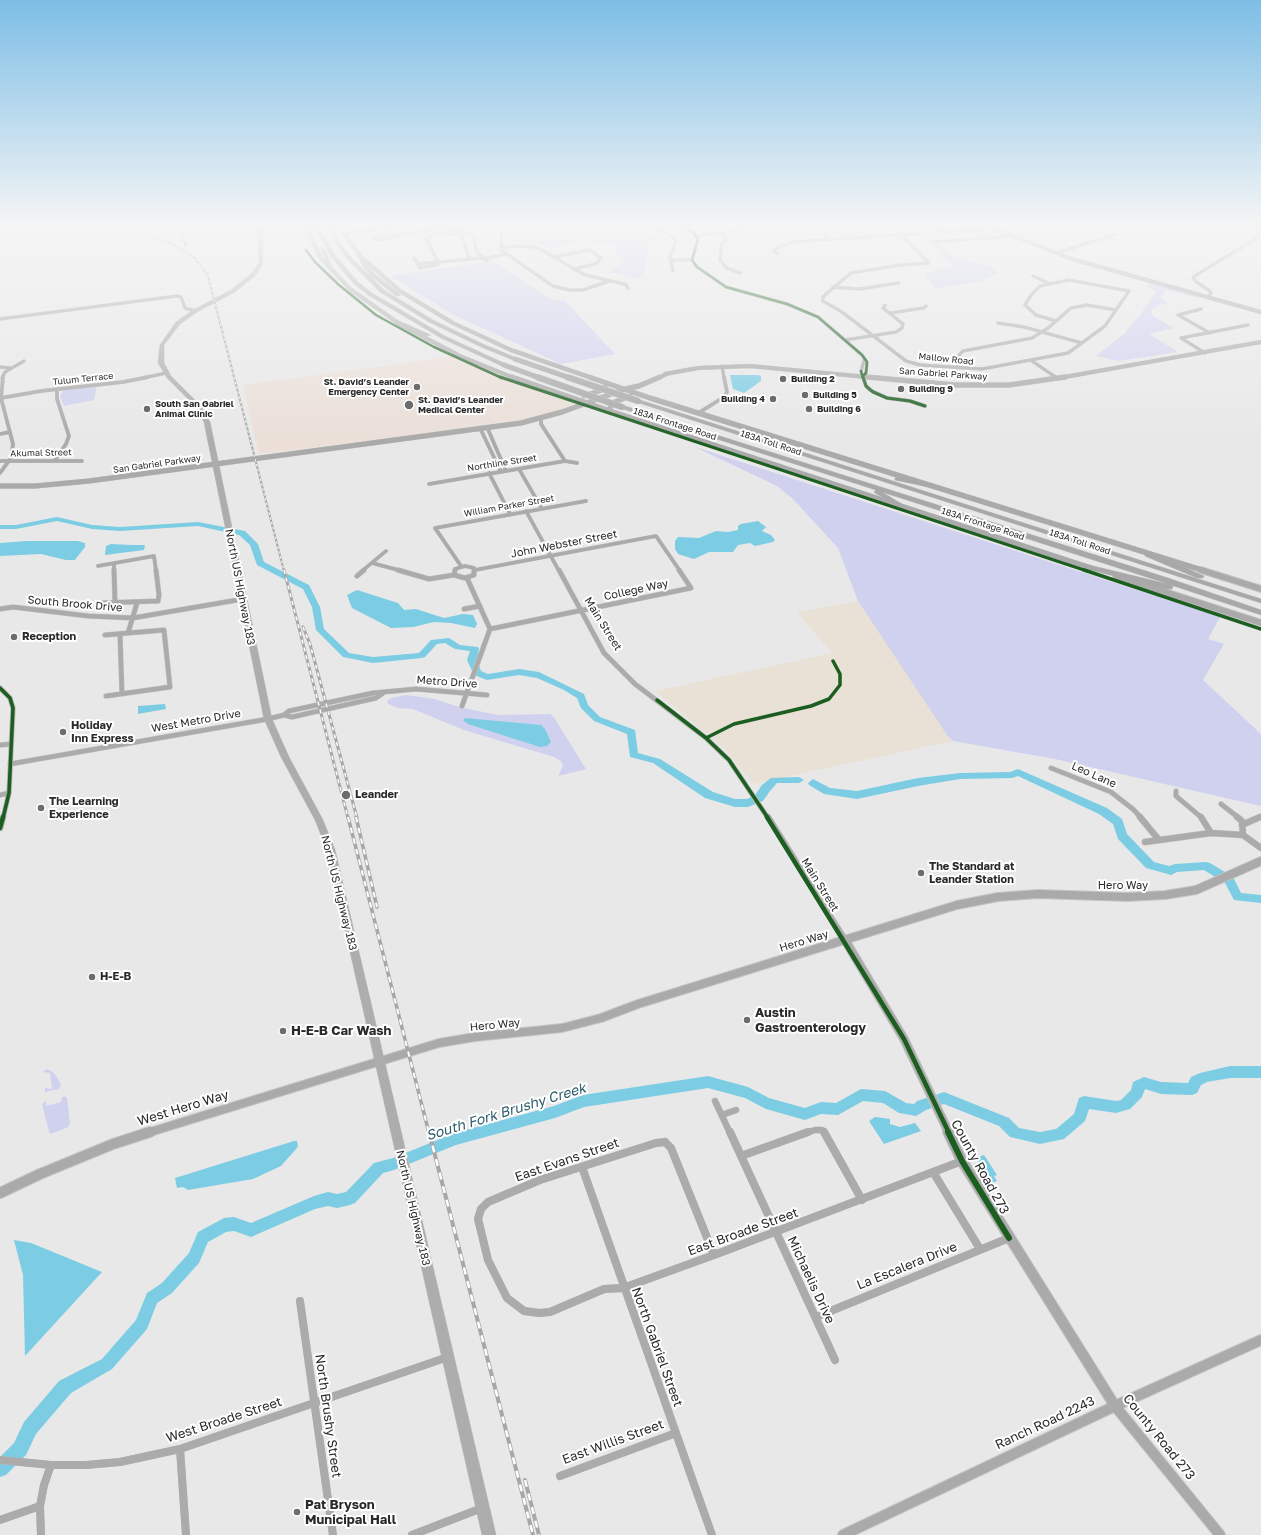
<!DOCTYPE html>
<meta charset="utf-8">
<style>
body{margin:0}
canvas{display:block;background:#e8e8e8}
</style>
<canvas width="1261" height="1535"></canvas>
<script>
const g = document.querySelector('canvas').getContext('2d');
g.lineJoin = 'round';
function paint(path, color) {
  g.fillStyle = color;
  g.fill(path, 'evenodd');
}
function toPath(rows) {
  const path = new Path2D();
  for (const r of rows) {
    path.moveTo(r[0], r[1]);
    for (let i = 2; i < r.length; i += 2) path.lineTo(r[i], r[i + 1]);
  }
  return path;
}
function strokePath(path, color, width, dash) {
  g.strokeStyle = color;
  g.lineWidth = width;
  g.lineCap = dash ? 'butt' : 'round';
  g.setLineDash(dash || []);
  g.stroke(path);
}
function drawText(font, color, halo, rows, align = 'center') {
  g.font = font + ' "Golos Text",sans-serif';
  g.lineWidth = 4;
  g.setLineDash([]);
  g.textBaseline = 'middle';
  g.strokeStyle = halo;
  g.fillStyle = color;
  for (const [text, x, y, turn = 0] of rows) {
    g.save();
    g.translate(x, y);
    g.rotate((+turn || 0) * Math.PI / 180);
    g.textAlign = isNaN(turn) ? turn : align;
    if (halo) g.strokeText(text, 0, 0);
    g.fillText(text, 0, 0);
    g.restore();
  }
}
const education = toPath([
 [858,601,947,735,953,741,753,784,725,749,655,691,832,653,797,612]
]);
const medical = toPath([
 [456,356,521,383,568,399,574,403,568,407,538,417,507,423,259,454,243,385]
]);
const green = toPath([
 [552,226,626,226,658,238,647,243,648,252,644,273,639,279,608,272,622,264,619,255,615,253,615,244,605,242,593,245,586,241,550,248,537,243,521,243,525,232],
 [911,226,920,226,955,258,990,266,999,272,982,281,935,288,925,274,953,266],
 [492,261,553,300,564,300,615,354,561,364,454,315,390,276],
 [1152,282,1201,296,1198,298,1166,290,1160,297,1168,303,1159,305,1151,310,1153,316,1174,328,1149,334,1178,352,1118,361,1096,356,1125,333,1139,316,1155,294,1155,290,1147,287],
 [97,386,94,400,64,406,60,397,63,390],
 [695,447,1220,617,1208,639,1224,644,1203,680,1261,734,1261,806,1055,759,953,741,947,735,858,601,838,548,793,499,777,486],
 [406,695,435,699,459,707,498,715,550,714,553,716,586,769,558,776,563,766,561,761,554,757,464,730,413,709,398,708,388,704,387,701,391,698],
 [47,1069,53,1072,58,1079,61,1085,59,1089,45,1092,45,1088,52,1089,50,1073,43,1072],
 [64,1096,67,1098,70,1124,68,1127,51,1134,49,1132,42,1104,46,1101,46,1106,61,1102,62,1097]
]);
const water = toPath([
 [730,375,758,375,761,376,761,381,744,393,733,389],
 [758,521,766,527,762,531,771,535,775,540,773,542,755,546,750,543,738,545,733,552,709,552,694,559,678,554,675,549,675,541,678,537,699,538,716,531,728,532,738,530,738,526,741,524],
 [27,541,78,541,85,543,85,547,75,560,66,560,41,554,0,556,0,543],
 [111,544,132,545,145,545,144,550,105,555,106,546],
 [357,590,398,603,404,610,416,609,444,618,463,614,473,615,477,624,475,628,451,623,434,622,413,627,391,628,352,608,347,595],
 [165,704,166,709,138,714,138,706],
 [465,718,541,725,545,729,551,742,547,746,540,747,468,724,463,720],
 [875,1117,890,1119,890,1124,900,1127,915,1123,921,1131,884,1144,869,1121],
 [294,1141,297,1141,298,1145,297,1148,281,1166,253,1179,188,1190,183,1187,177,1188,175,1178],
 [984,1155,997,1175,994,1176,997,1181,992,1183,976,1158],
 [14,1240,31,1243,102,1272,25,1356,23,1275]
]);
const river = toPath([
 [57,517,92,525,120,527,198,522,245,531,258,544,264,562,309,585,320,607,324,629,349,653,373,657,419,653,431,640,449,638,460,645,478,647,479,649,477,660,481,671,488,674,519,669,539,672,584,694,588,705,600,717,635,730,638,753,660,759,713,792,735,799,747,799,755,795,762,785,771,778,799,777,804,780,799,783,777,783,770,791,763,801,748,807,735,807,705,798,653,763,630,757,627,734,594,721,581,708,577,698,564,690,537,678,519,675,487,680,474,675,467,660,470,651,455,649,445,643,437,644,425,657,422,658,373,663,343,657,316,630,312,607,303,589,257,565,250,545,239,535,198,526,120,531,92,529,57,521,16,529,0,529,0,525,16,525,57,517],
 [1018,769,1107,808,1122,819,1127,834,1154,862,1169,866,1175,864,1206,862,1210,863,1233,877,1241,893,1261,895,1261,903,1234,900,1225,883,1204,870,1177,872,1171,875,1146,868,1118,839,1113,824,1099,814,1018,776,1012,778,960,779,918,786,857,799,824,794,809,785,808,783,813,779,830,788,857,791,918,778,960,773,1010,772,1018,769],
 [1230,1066,1261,1066,1261,1078,1230,1078,1207,1082,1201,1085,1197,1093,1192,1095,1161,1094,1145,1089,1142,1097,1130,1109,1116,1113,1089,1109,1085,1121,1064,1139,1040,1144,1010,1137,999,1126,944,1104,926,1110,916,1116,899,1113,883,1103,863,1101,838,1115,821,1114,805,1120,766,1109,745,1098,708,1088,584,1107,555,1118,456,1145,394,1170,383,1173,355,1203,350,1205,337,1208,328,1206,315,1209,251,1237,234,1231,226,1232,208,1242,199,1263,172,1293,157,1303,147,1329,112,1369,71,1393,36,1434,26,1455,6,1475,0,1477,0,1457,14,1443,24,1422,59,1381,102,1359,136,1320,147,1293,162,1283,189,1253,198,1232,224,1218,234,1217,251,1223,314,1196,328,1192,337,1194,346,1192,374,1163,393,1158,455,1133,554,1106,583,1095,708,1076,748,1087,769,1098,805,1108,821,1102,836,1103,861,1089,885,1091,906,1103,914,1104,917,1101,944,1092,1009,1118,1019,1128,1040,1132,1056,1129,1074,1114,1079,1098,1084,1096,1116,1101,1121,1100,1131,1090,1133,1082,1144,1077,1161,1082,1188,1083,1191,1077,1200,1073,1230,1066]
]);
const streetFar4 = toPath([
 [178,226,186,245],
 [254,226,255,231],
 [428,226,456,229,473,235,477,252,487,261],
 [508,226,501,234,501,250,553,286,569,290,583,290,609,281],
 [649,226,667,233,675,239,676,242,670,257,673,271],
 [682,226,693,232,698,239,692,260,697,267,726,287,787,304,818,317,862,355,867,362,866,373,863,376],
 [817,226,830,240],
 [855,226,867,237],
 [892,226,929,263],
 [938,226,945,232],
 [440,231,426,239,438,262,483,258],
 [346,233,407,226],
 [450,233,462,236,469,258],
 [721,233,726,240,721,245,720,260,727,268,740,273],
 [398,234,400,237,375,240,373,237,398,234],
 [398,234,428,231,450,233,461,226],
 [696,236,733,231,751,226],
 [933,242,1013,236],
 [501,247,524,246,538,248,585,275,620,283,626,285,628,288],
 [1056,253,1116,234],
 [778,254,774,251,776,248,792,242,983,229],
 [554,257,590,250,601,258,596,264,573,269],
 [414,258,418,264],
 [484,259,506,254],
 [670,260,692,260],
 [438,262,439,264,420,268,418,264,438,262],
 [929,263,900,265,851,273,826,294,823,297,823,301,842,312,906,361,920,365,982,369,1068,353,1105,326,1129,291,1069,280,1040,286,1031,295,1025,305,1036,315,1056,321],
 [1033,276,1048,283],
 [833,287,859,289,899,283],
 [1207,297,1211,293,1210,291,1195,281,1193,277,1260,236,1260,233,1252,226],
 [1201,309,1178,315,1210,333],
 [890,313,924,308,926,306],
 [0,319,177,296,181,297,185,308,195,311],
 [998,323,1024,327,1082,343],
 [845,340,896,332,902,328,903,324,883,308,885,305],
 [1205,353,1181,338,1248,325],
 [1032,361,1057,378],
 [722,366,724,378],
 [0,367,11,368],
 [957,368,959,355,963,351,1032,338,1048,328,1071,308,1087,305,1116,310],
 [2,378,5,372,24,361],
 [143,378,166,373],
 [863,378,861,372,864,360]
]);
const streetFar3 = toPath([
 [863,377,866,386,870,390,887,398,910,401,925,406],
 [1055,377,1057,378],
 [1,398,41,391,123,382,148,377],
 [700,412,724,397,727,392,724,377],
 [541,418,541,424,565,461],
 [487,427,506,471],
 [480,428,501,472],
 [0,434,10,432],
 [55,460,66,444,69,436,57,399,57,389],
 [0,461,82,461],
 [519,469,542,509],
 [0,473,11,458,13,444,1,398,3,377],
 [489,473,510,514],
 [429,484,565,461,577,463],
 [526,511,559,571],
 [114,563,114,571],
 [372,563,402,571],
 [98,566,154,556,156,571],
 [461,566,435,528,586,501],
 [475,570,656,536,680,571],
 [362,571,386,551],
 [455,571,455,569,465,566,474,568,474,571]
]);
const streetFar2 = toPath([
 [114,570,115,603],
 [398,570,429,579,454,575],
 [455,570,454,575,465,578,474,575,474,570],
 [559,570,604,653,635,684,706,738,729,760,768,818],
 [357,576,364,570],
 [101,603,158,601,159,595,156,570],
 [0,609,13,607,88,616,133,618,243,599],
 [464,609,480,606],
 [490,629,691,588,679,570],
 [128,633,137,603],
 [120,634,122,694],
 [105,635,164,630,170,687,106,696],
 [0,688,10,698,13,708,9,793,3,818],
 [462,706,490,629,467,578],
 [284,715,292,717,376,698,382,694],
 [0,745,11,744],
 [10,764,268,719,284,715,289,711,373,693,416,689,487,695],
 [1051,768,1111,792,1134,810,1141,818],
 [1176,791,1176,796,1202,818],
 [0,795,9,793],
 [1221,804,1239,818],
 [1258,818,1261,817]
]);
const streetFar1 = toPath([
 [768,817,845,940],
 [1140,817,1159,840],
 [1201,817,1211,833],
 [1237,817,1242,821,1243,835],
 [1242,825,1260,817],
 [0,828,3,817],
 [1145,842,1211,833,1243,835,1261,848],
 [715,1101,730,1133],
 [722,1115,736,1110],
 [805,1133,815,1130,822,1130,825,1133]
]);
const street = toPath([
 [730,1132,835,1360],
 [824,1132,862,1200],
 [665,1142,671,1148,714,1255,623,1288,604,1289,550,1312,539,1313,524,1311,507,1298,488,1260,478,1219,481,1209,488,1202,540,1180,656,1143,665,1142],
 [741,1156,808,1132],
 [582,1167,712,1535],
 [933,1172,980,1249],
 [714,1255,962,1161],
 [300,1301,333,1535],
 [816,1317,1009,1238],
 [180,1449,186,1535],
 [0,1460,51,1465,86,1465,120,1462,180,1449,448,1357],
 [560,1476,676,1433],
 [0,1520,40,1506],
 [41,1535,40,1506,44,1485,51,1465],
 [412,1535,482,1508]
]);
const secondaryFar4 = toPath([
 [305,226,321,258,350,289,401,325,460,356,514,378],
 [342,226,347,238,359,255,400,291,453,323,511,350,592,378],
 [987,226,1072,259,1261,312],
 [665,374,698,368,750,366,878,378],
 [658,378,669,373],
 [1059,378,1261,342]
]);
const secondaryFar3 = toPath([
 [512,377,616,413,1091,568],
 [589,377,650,398,1205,571],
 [867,377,955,385,1009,385,1065,377],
 [584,396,602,390,605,387],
 [610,408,612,403,630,396],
 [0,486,35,486,89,481,521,423,562,412,625,389,639,386,660,377]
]);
const secondaryFar2 = toPath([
 [1201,570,1261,589],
 [1116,576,1261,623]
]);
const secondaryFar1 = toPath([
 [845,940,904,1039,949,1133],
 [147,1133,439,1043,475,1037,562,1028,601,1018,638,1004,957,905,998,897,1038,894,1128,897,1165,895,1196,890,1261,861]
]);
const secondary = toPath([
 [948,1132,962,1161,1115,1406,1220,1535],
 [0,1193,40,1174,113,1144,150,1132],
 [843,1535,1115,1406,1261,1340]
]);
const primary = toPath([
 [261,226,265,226,262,232,263,263,255,276,235,292,197,312,180,324,164,345,164,363,171,376,201,406,210,422,272,719,289,757,323,820,335,850,496,1535,482,1535,327,850,315,820,281,757,264,719,204,422,197,408,167,378,158,363,160,345,176,322,193,310,231,290,251,274,259,263,258,232,261,226]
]);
const highway = toPath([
 [314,226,318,226,335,255,358,282,372,293,445,336,506,364,506,366,502,366,441,338,368,295,354,284,331,257,314,226],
 [328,226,332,226,339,242,351,257,384,290,433,320,485,345,517,358,517,360,513,360,481,347,429,322,380,292,347,259,335,242,328,226],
 [320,247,324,248,334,271,330,270,320,247],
 [355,250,359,250,366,264,376,275,400,294,400,296,396,296,372,277,362,265,355,250],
 [393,320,397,320,431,335,426,336,393,322,393,320],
 [636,400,640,400,1261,599,1261,603,636,402,636,400],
 [622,405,1165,577,1261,610,1261,615,1159,581,882,492,905,506,902,508,900,507,875,493,874,492,876,490,620,408,619,407,622,405],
 [897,477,933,484,936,486,933,488,895,480,895,478,897,477],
 [1145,552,1151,552,1204,576,1203,578,1197,578,1145,556,1145,552],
 [1082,564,1085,564,1172,585,1173,587,1172,589,1166,589,1082,568,1082,564]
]);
const railFar3 = toPath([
 [108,226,145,234,175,245,196,259,208,276,284,571]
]);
const railFar2 = toPath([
 [284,570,348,818],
 [303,627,310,644,357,818]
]);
const railFar1 = toPath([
 [348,817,429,1133],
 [356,817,377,907]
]);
const rail = toPath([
 [429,1132,533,1535],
 [525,1480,539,1535]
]);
const highwayBridgeFar1 = toPath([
 [515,359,570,378],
 [504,365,540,378]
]);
const highwayBridge = toPath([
 [537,377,622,407],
 [567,377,638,401]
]);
const cyclewayFar4 = toPath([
 [682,226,693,232,698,239,692,260,697,267,726,287,787,304,818,317,862,355,867,362,866,373,863,376],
 [306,250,315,262,339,285,376,315,434,347,502,378],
 [861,371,863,378]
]);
const cyclewayFar3 = toPath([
 [500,377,1087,571],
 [863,377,866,386,873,392,887,398,910,401,925,406]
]);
const cyclewayFar2 = toPath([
 [1084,570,1261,629],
 [0,688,10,698,13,708,9,793,3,818],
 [657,700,706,738,729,760,768,818],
 [706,738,734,724,811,706,829,699,840,685,840,674,833,661]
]);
const cyclewayFar1 = toPath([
 [767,817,904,1039,949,1133],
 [0,828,3,817]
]);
const cycleway = toPath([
 [948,1132,962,1161,1009,1238]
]);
const markers = [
 [783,379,4,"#6c6c6d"],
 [417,387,4,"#6c6c6d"],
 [901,389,4,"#6c6c6d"],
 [805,395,4,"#6c6c6d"],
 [773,399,4,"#6c6c6d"],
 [409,405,5,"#6c6c6d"],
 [147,409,4,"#6c6c6d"],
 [809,409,4,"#6c6c6d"],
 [14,637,4,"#6c6c6d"],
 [63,732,4,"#6c6c6d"],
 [346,795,5,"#6c6c6d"],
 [41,808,4,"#6c6c6d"],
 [921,873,4,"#6c6c6d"],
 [92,977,4,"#6c6c6d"],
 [747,1020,4,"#6c6c6d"],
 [283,1031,4,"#6c6c6d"],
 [297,1512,4,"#6c6c6d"]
];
const farStreetnames = [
 ["Mallow Road",946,359,6],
 ["San Gabriel Parkway",943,374,4],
 ["Tulum Terrace",83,379,-6],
 ["183A Frontage Road",675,424,18],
 ["183A Toll Road",771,443,18],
 ["Akumal Street",41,453,-1],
 ["Northline Street",502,463,-9],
 ["San Gabriel Parkway",157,464,-8],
 ["William Parker Street",509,506,-10],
 ["183A Frontage Road",983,524,18],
 ["183A Toll Road",1080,542,18]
];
const farPoinames = [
 ["Building 2",791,379],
 ["St. David’s Leander",409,382,"right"],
 ["Emergency Center",409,392,"right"],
 ["Building 9",909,389],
 ["Building 5",813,395],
 ["Building 4",765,399,"right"],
 ["St. David’s Leander",418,400],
 ["Medical Center",418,410],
 ["South San Gabriel",155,404],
 ["Animal Clinic",155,414],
 ["Building 6",817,409]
];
const streetNames = [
 ["John Webster Street",564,544,-11],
 ["North US Highway 183",240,587,79],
 ["College Way",636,590,-12],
 ["South Brook Drive",75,604,5],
 ["Main Street",603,624,58],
 ["Metro Drive",447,682,4],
 ["West Metro Drive",196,721,-10],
 ["Leo Lane",1094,775,24],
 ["Main Street",820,885,58],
 ["Hero Way",1123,886],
 ["North US Highway 183",339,893,76],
 ["Hero Way",804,941,-17],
 ["Hero Way",495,1025,-6],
 ["North US Highway 183",413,1208,77]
];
const poiNames = [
 ["Reception",22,637],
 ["Holiday",71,726],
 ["Inn Express",71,739],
 ["Leander",355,795],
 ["The Learning",49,802],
 ["Experience",49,815],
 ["The Standard at",929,867],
 ["Leander Station",929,880],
 ["H-E-B",100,977]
];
const nearPoinames = [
 ["Austin",755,1013],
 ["Gastroenterology",755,1028],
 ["H-E-B Car Wash",291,1031],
 ["Pat Bryson",305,1505],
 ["Municipal Hall",305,1520]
];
const nearStreetnames = [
 ["West Hero Way",183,1108,-17],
 ["East Evans Street",567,1160,-19],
 ["County Road 273",980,1167,61],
 ["East Broade Street",743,1232,-20],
 ["La Escalera Drive",907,1266,-22],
 ["Michaelis Drive",811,1280,65],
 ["North Gabriel Street",657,1347,70],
 ["North Brushy Street",328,1416,82],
 ["West Broade Street",224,1420,-18],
 ["Ranch Road 2243",1045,1423,-25],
 ["County Road 273",1159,1437,51],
 ["East Willis Street",613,1442,-20]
];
const nearWaternames = [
 ["South Fork Brushy Creek",506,1112,-17]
];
paint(education, '#e9e1d6');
paint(medical, '#ebdfd8');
paint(green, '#cfd1ef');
paint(water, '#7ccde4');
paint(river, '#7ccde4');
strokePath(streetFar4, '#c6c6c6', 3.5);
strokePath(streetFar3, '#c6c6c6', 4);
strokePath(streetFar2, '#c6c6c6', 5.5);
strokePath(streetFar1, '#c6c6c6', 7);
strokePath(street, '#c6c6c6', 8);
strokePath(secondaryFar4, '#c6c6c6', 4.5);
strokePath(secondaryFar3, '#c6c6c6', 5.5);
strokePath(secondaryFar2, '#c6c6c6', 8);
strokePath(secondaryFar1, '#c6c6c6', 10);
strokePath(secondary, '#c6c6c6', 12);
strokePath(primary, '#c6c6c6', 1);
strokePath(highway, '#c6c6c6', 1);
strokePath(streetFar4, '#ababab', 3);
strokePath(streetFar3, '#ababab', 3.5);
strokePath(streetFar2, '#ababab', 4.5);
strokePath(streetFar1, '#ababab', 6);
strokePath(street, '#ababab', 8);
strokePath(secondaryFar4, '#aaa', 4);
strokePath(secondaryFar3, '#aaa', 5);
strokePath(secondaryFar2, '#aaa', 6);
strokePath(secondaryFar1, '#aaa', 8);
strokePath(secondary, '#aaa', 10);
paint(primary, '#adadad');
paint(highway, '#a8a8a8');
strokePath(railFar3, '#a7a7a7', 2);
strokePath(railFar2, '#a7a7a7', 3);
strokePath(railFar1, '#a7a7a7', 3.5);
strokePath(rail, '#a7a7a7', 4);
strokePath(railFar3, '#fff', 1, [2.5]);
strokePath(railFar2, '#fff', 1.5, [4]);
strokePath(railFar1, '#fff', 2, [5.5]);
strokePath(rail, '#fff', 2.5, [7]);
strokePath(highwayBridgeFar1, '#c6c6c6', 5.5, []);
strokePath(highwayBridge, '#c6c6c6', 7, []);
strokePath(highwayBridgeFar1, '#a8a8a8', 5);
strokePath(highwayBridge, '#a8a8a8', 6);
strokePath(cyclewayFar4, '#1b5e20', 2.5);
strokePath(cyclewayFar3, '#1b5e20', 3);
strokePath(cyclewayFar2, '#1b5e20', 3.5);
strokePath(cyclewayFar1, '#1b5e20', 4.5);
strokePath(cycleway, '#1b5e20', 6);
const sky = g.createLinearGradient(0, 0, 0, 441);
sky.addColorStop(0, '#7dbee6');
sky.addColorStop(0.51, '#f5f5f5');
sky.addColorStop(1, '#f5f5f500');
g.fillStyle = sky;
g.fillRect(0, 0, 1261, 441);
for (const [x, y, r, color] of markers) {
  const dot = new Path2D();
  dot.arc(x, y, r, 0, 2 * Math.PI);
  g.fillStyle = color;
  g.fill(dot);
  strokePath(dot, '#fff', 1.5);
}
drawText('9px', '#2a2a2b', '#fff', farStreetnames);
drawText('bold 9px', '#2a2a2b', '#fff', farPoinames, 'left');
drawText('11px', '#2a2a2b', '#fff', streetNames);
drawText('bold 11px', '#2a2a2b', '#fff', poiNames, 'left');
drawText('bold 13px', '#2a2a2b', '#fff', nearPoinames, 'left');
drawText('13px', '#2a2a2b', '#fff', nearStreetnames);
drawText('italic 14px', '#2d5c6b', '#fff', nearWaternames);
</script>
